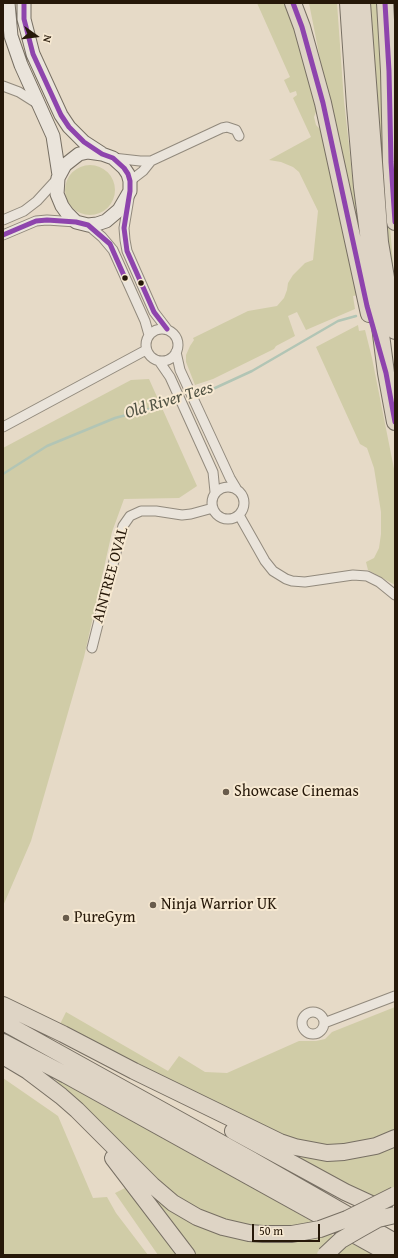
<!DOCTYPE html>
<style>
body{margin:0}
#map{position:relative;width:398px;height:1258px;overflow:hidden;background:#e6dac7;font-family:"Gentium Book Plus",serif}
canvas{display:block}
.frame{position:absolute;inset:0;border:4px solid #261809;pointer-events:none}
.north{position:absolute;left:16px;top:16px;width:40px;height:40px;-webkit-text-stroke:3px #f7e9d2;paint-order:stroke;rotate:104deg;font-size:11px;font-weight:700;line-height:16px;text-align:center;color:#261809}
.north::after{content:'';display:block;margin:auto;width:14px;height:18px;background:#261809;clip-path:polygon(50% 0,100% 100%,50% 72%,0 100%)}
.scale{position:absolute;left:252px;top:1224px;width:68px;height:18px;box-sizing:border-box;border:2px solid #261809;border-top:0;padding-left:5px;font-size:12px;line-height:14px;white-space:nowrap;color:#261809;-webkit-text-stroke:3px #f7e9d2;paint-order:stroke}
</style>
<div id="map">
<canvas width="398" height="1258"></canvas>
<div class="frame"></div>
<div class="north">N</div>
<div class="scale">50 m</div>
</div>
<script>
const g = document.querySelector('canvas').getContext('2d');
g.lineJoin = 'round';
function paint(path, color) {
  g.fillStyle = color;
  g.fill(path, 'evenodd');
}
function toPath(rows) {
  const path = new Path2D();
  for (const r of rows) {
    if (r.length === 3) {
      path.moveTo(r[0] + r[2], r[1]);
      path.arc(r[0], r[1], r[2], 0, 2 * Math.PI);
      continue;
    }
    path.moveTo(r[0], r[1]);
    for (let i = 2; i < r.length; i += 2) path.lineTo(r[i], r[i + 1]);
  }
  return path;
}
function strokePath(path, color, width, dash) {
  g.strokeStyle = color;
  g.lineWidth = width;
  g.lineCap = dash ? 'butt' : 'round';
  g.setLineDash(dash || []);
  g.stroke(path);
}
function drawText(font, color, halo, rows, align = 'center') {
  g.font = font + ' "Gentium Book Plus",serif';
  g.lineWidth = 4;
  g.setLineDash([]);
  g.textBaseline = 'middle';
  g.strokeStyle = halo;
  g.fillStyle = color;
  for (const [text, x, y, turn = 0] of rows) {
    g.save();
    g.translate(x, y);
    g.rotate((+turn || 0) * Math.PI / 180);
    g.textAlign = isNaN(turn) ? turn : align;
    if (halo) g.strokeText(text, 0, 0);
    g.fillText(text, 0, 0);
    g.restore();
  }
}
const green = toPath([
 [257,3,286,3,290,13,317,109,314,117,316,125,322,131,358,295,353,296,355,309,306,330,297,312,288,316,295,336,276,346,274,349,213,379,195,385,186,362,186,355,190,346,194,340,193,338,248,311,277,306,284,298,287,290,288,283,293,275,305,263,313,260,318,211,299,172,293,167,281,162,269,160,311,137,293,98,297,95,296,91,290,93,284,80,290,77],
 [309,3,337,3,344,101,359,236,322,69],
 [367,3,379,3,384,150,393,264,390,264,377,151],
 [90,190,25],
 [358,325,359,331,365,330,372,358,395,474,395,585,368,570,366,562,374,558,379,548,381,534,381,512,374,468,367,448,360,444,316,347],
 [149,379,197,486,179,498,124,499,112,532,84,657,31,841,3,906,3,448,131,380],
 [395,1007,395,1132,347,1148,313,1146,244,1122,60,1024,66,1012,168,1071,179,1056,205,1072,227,1073,299,1041,316,1041,325,1039,332,1032],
 [53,1077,177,1144,313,1222,292,1226,261,1229,240,1227,192,1209,142,1171],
 [3,1078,58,1116,93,1198,107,1197,116,1213,148,1255,3,1255],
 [395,1144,395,1187,371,1198,273,1146,289,1152],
 [128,1167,218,1231,324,1230,333,1235,317,1255,195,1255],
 [127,1187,183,1255,158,1255,115,1193],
 [349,1242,374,1255,334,1255]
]);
const stream = toPath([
 [195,396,202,394,252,371,338,321,356,316],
 [3,474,47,446,115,418,179,401]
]);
const street = toPath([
 [3,86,19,92,38,104],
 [113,158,140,161,151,161,222,128,227,127,236,130,239,136],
 [130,181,143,171,151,161],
 [129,198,124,228,125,240,127,251,154,312,167,329],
 [3,220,24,211,37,201,58,178],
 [88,225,102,237,113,250,145,321,149,335],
 [3,235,36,221,47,220,76,222],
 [162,345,16],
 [176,352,180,370,230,478,236,488],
 [159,361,170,377,213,472,215,492],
 [3,427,146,350],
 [228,503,16],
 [239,515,265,561,273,571,286,579,292,581,305,582,353,575,367,576,379,582,395,595],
 [92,648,120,537,123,526,130,516,141,511,156,511,182,515,191,514,213,508],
 [313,1023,11],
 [324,1023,395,996]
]);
const secondary = toPath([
 [8,3,11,36,21,65,53,136,59,175],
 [24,3,24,19,33,54,61,115,69,127,84,142,101,153],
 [88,152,102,154,113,158,124,168,128,174,130,181,130,191,119,210,106,221,97,224,88,225,76,222,67,213,62,206,57,194,58,178,65,165,79,154,88,152]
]);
const highway = toPath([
 [293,3,302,27,323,103,369,314],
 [348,3,355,106,362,187,386,373,395,422],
 [362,3,380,242,395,331],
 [385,3,389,71,391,162,395,222],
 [3,1005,63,1034,134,1071,280,1142,295,1147,327,1153,344,1152,376,1146,395,1138],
 [3,1022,250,1159,395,1242],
 [3,1042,66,1075,391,1255],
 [3,1056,28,1071,61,1096,77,1110,152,1185,173,1203,197,1217,223,1227,249,1233,263,1234],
 [233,1131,345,1192,384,1210],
 [113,1158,187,1255]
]);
const highwayBridge = toPath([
 [263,1234,292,1234,320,1229,347,1219,395,1195],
 [325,1255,341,1240,360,1229,378,1219,395,1215]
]);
const bus1 = toPath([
 [24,3,24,19,33,54,61,115,69,127,84,142,102,154,113,158,124,168,128,174,130,181,130,191,124,228,127,251,154,312,167,329],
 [293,3,302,27,323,103,367,306,386,373,395,422],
 [385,3,389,71,391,162,395,222],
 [3,235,36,221,47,220,76,222,88,225,110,244,125,278]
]);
const markers = [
 [125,278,3.5,"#261809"],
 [141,283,3.5,"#261809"],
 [226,792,4,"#695c4c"],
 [153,905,4,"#695c4c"],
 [66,918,4,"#695c4c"]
];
const streetNames = [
 ["AINTREE OVAL",111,575,-75]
];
const poiNames = [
 ["Showcase Cinemas",234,792],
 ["Ninja Warrior UK",161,905],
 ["PureGym",74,918]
];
const waterNames = [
 ["Old River Tees",169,401,-17]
];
paint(green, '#d0cca7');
strokePath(stream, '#b2c5b5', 2.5);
strokePath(street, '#928a7d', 11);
strokePath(secondary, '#776f63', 15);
strokePath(highway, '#776f63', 18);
strokePath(street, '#eae4db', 9);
strokePath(secondary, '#eae4db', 13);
strokePath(highway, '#ded4c5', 16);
strokePath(highwayBridge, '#776f63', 18, []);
strokePath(highwayBridge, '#ded4c5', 16);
strokePath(bus1, '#8e44ad', 5);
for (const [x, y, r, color] of markers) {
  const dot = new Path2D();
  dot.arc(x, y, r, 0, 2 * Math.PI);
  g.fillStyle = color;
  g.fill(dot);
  strokePath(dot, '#f7e9d2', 1.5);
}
drawText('16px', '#261809', '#f7e9d2', streetNames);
drawText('16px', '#261809', '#f7e9d2', poiNames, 'left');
drawText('italic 17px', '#4f5142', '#f7e9d2', waterNames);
</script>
